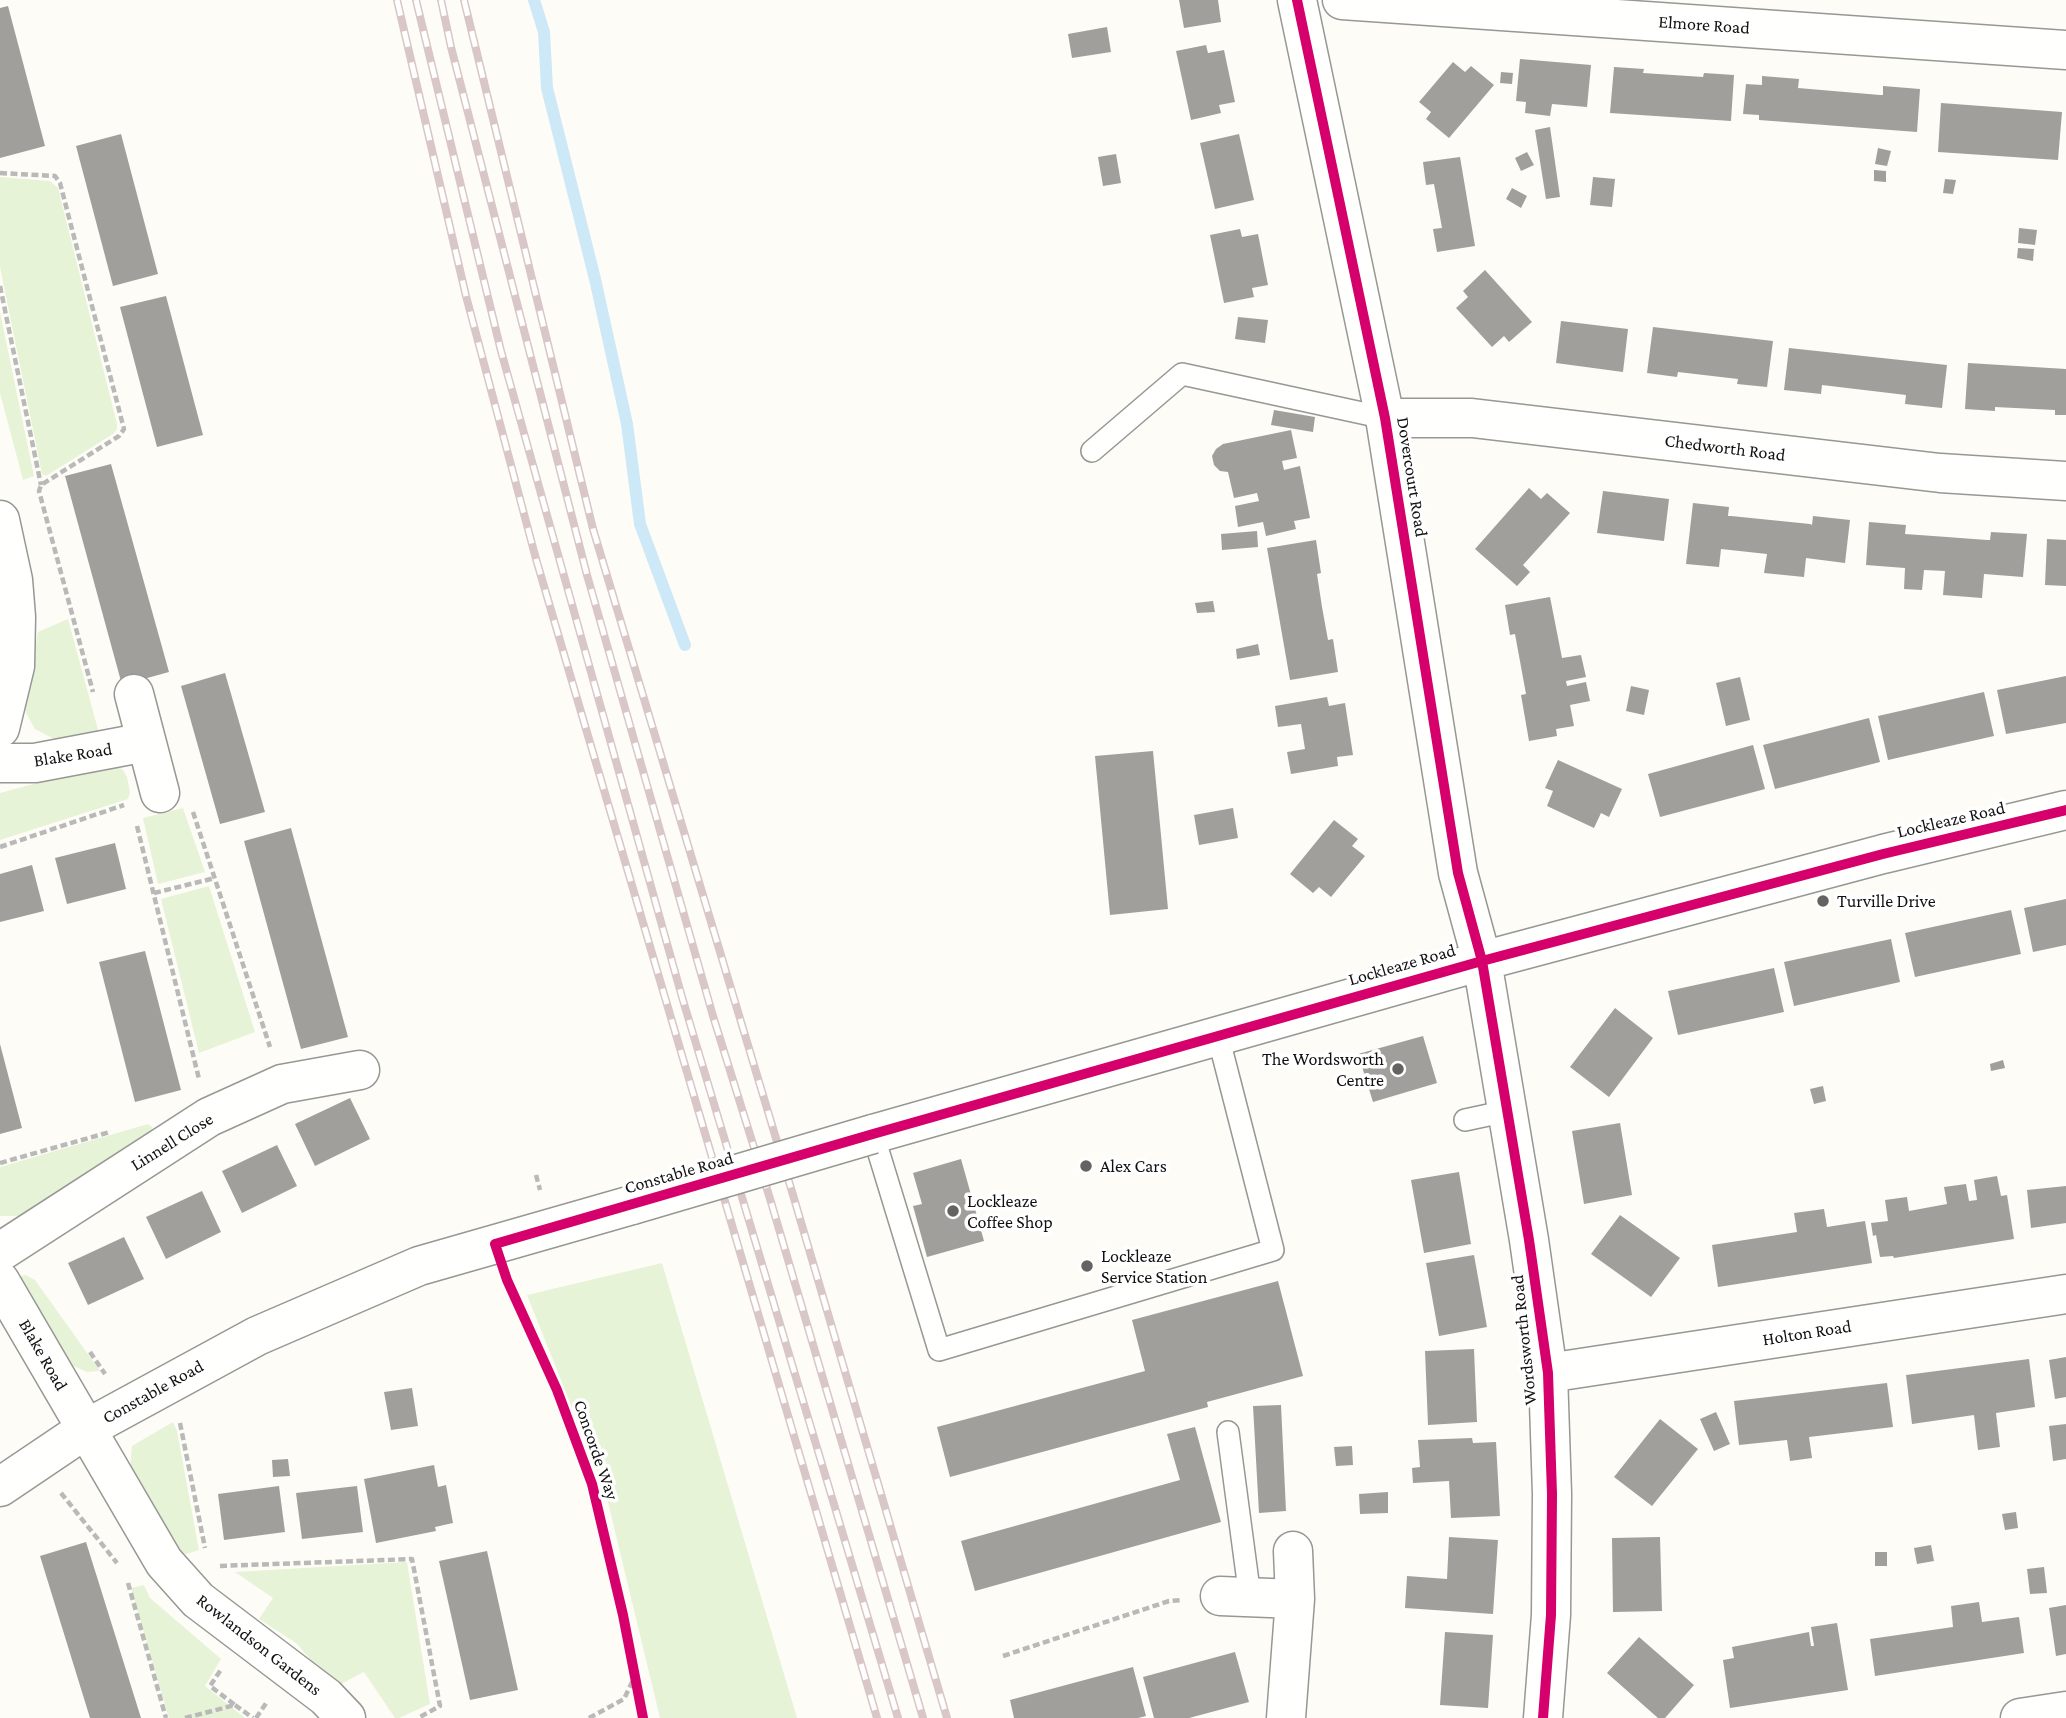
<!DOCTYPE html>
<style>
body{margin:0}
canvas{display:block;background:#fdfcf7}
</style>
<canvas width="2066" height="1718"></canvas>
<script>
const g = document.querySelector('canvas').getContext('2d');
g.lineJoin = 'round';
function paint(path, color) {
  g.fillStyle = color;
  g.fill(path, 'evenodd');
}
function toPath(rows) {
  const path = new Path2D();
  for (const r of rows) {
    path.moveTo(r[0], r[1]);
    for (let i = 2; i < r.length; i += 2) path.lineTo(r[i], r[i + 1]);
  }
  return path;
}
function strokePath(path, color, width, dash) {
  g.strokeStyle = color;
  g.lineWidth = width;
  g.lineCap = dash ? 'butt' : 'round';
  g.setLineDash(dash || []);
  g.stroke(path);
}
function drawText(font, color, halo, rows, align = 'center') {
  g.font = font + ' "Crimson Pro",serif';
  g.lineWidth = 7;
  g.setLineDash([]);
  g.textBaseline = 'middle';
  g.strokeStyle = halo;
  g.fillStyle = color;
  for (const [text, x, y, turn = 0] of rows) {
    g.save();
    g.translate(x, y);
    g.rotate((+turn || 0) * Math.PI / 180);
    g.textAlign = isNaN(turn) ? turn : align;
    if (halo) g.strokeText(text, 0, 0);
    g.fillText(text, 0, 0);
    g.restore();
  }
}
const green = toPath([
 [0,177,50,181,58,188,117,424,117,429,113,434,46,476,42,474,0,267],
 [0,312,34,476,23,480,0,393],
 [68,619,100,737,56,740,35,729,26,713,25,706,38,632],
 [108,764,116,765,123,770,127,777,130,792,128,799,0,840,0,793],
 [183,808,205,872,158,884,143,818],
 [209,886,255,1032,199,1053,161,899],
 [148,1124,152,1127,153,1132,27,1213,18,1216,0,1216,0,1167],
 [662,1263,797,1718,660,1718,605,1490,527,1295],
 [26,1275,35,1280,100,1371,87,1372,69,1364,19,1284,21,1276],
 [173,1422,177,1431,199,1550,177,1557,130,1470,132,1446],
 [407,1562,430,1704,399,1718,395,1718,364,1672,335,1687,296,1643,259,1619,273,1598,235,1572],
 [144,1585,150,1598,221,1659,205,1686,245,1718,169,1718,131,1588]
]);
const stream = toPath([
 [534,0,544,32,547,88,595,279,627,424,640,524,685,645]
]);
const building = toPath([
 [1179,0,1218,0,1221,22,1184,28],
 [8,6,45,146,0,158,0,8],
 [1107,27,1111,52,1072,58,1068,34],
 [1206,45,1208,53,1224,50,1235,102,1219,105,1221,113,1191,120,1176,51],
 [1520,59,1591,65,1587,107,1552,104,1550,116,1525,113,1526,102,1516,101],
 [1453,62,1465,72,1471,66,1494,85,1449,138,1426,119,1431,112,1419,102],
 [1614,67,1644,69,1643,73,1703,77,1704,73,1734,75,1731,121,1610,113],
 [1501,72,1513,73,1512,84,1500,83],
 [1762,76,1799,79,1798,88,1880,95,1883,95,1883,86,1920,89,1917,132,1759,120,1759,115,1743,114,1746,84,1762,85],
 [1941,103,2062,112,2058,160,1938,152],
 [1550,127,1560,197,1546,199,1535,130],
 [121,134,158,274,113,286,76,146],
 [1239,134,1254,200,1215,209,1200,143],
 [1878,148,1891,151,1887,166,1875,164],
 [1527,152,1534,165,1521,171,1515,158],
 [1116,154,1121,183,1103,186,1098,157],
 [1460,157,1475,246,1437,252,1433,229,1442,228,1434,184,1426,185,1423,162],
 [1874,170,1886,171,1886,182,1874,181],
 [1593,177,1615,179,1612,207,1590,205],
 [1945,179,1956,180,1953,194,1943,193],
 [1512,188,1527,196,1521,208,1506,199],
 [2019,228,2037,230,2035,245,2018,243],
 [1240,229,1242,237,1258,234,1268,285,1252,288,1254,297,1224,303,1210,235],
 [2018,248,2034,249,2033,261,2017,258],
 [1485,270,1532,322,1509,342,1504,336,1492,347,1456,308,1468,297,1463,291],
 [166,296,203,435,157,447,120,307],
 [1238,317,1268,320,1265,343,1235,339],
 [1561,321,1628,329,1623,372,1556,363],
 [1653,327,1773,341,1767,387,1737,384,1738,379,1678,372,1677,377,1647,373],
 [1789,348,1947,365,1942,408,1905,404,1906,395,1822,385,1821,394,1784,390],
 [1968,363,2066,369,2066,415,2055,415,2055,410,1995,407,1995,411,1965,409],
 [1274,410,1315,417,1313,432,1271,425],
 [1291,430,1297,458,1282,461,1284,470,1300,466,1310,518,1294,521,1296,529,1266,536,1263,522,1238,527,1235,506,1259,501,1257,493,1234,498,1228,472,1220,471,1214,465,1212,456,1216,449,1223,444],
 [111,464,169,672,122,685,65,476],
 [1529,488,1541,499,1547,493,1570,513,1523,565,1530,572,1517,586,1475,549],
 [1603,491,1669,499,1664,541,1597,533],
 [1693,503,1729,507,1728,516,1731,516,1810,524,1812,525,1813,516,1850,520,1845,563,1806,558,1804,577,1764,573,1767,554,1721,549,1719,567,1686,564],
 [1869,522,1906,525,1905,534,1947,537,1987,540,1990,540,1991,532,2027,534,2023,577,1984,574,1982,598,1943,595,1945,571,1924,570,1922,590,1904,589,1905,568,1866,565],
 [1257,531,1258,547,1222,550,1221,534],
 [2047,539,2066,540,2066,586,2045,585],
 [1316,540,1321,573,1317,574,1322,607,1328,640,1333,639,1338,672,1290,680,1267,548],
 [1550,597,1562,658,1581,655,1586,677,1566,681,1567,686,1586,682,1590,701,1570,705,1574,726,1556,729,1557,736,1529,741,1521,695,1526,694,1515,634,1510,635,1505,605],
 [1213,601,1215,612,1197,613,1195,603],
 [1258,644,1260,655,1237,659,1236,649],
 [225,673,265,812,220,824,181,686],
 [2066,676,2066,723,2006,734,1997,690],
 [1740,677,1750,720,1726,726,1716,683],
 [1631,686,1649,690,1644,715,1626,711],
 [1984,692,1994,736,1888,760,1878,716],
 [1327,697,1329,706,1345,703,1353,755,1337,757,1338,766,1291,774,1287,752,1305,749,1301,724,1278,727,1275,706],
 [1869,718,1880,762,1775,789,1763,745],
 [1753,745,1765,789,1660,817,1648,774],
 [1153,751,1168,909,1110,915,1095,756],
 [1558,760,1622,789,1609,817,1601,813,1594,828,1547,806,1553,791,1545,788],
 [1233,808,1238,838,1199,845,1194,815],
 [1334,820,1358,839,1352,846,1365,856,1331,897,1319,887,1313,893,1290,874],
 [291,828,348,1037,301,1049,244,841],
 [115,843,126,889,67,904,55,858],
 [32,865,44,911,0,922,0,874],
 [2066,899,2066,945,2033,952,2024,908],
 [2011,910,2021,954,1915,977,1905,933],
 [1891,939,1900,982,1794,1006,1784,962],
 [145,951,181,1090,135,1102,99,962],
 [1774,968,1784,1012,1678,1035,1668,991],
 [1615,1008,1653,1038,1609,1097,1570,1067],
 [1423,1036,1437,1083,1373,1102,1358,1054],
 [0,1044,22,1128,0,1134],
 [2003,1060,2005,1068,1991,1071,1990,1064],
 [1823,1086,1826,1101,1814,1104,1810,1089],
 [350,1098,370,1139,315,1166,295,1124],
 [1620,1123,1632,1195,1584,1204,1572,1131],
 [277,1145,297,1186,242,1213,222,1171],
 [961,1159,984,1241,927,1257,913,1206,922,1204,913,1173],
 [1459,1172,1471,1244,1424,1253,1411,1180],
 [1997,1176,2001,1196,2007,1195,2014,1239,1894,1258,1893,1256,1880,1257,1876,1235,1873,1236,1871,1223,1888,1221,1885,1200,1907,1197,1909,1211,1947,1204,1944,1187,1966,1184,1969,1201,1977,1200,1974,1180],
 [2066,1186,2066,1223,2031,1228,2027,1190],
 [202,1191,221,1232,166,1259,146,1217],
 [1824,1209,1827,1227,1865,1221,1872,1263,1718,1287,1712,1245,1797,1232,1794,1213],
 [1620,1215,1680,1258,1651,1297,1591,1254],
 [124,1237,144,1279,88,1305,68,1263],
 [1474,1255,1487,1327,1439,1336,1426,1263],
 [1278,1281,1303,1376,1207,1402,1208,1407,950,1477,937,1427,1145,1371,1132,1320],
 [1474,1349,1477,1422,1428,1425,1425,1351],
 [2066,1357,2066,1397,2055,1399,2049,1360],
 [2029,1359,2035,1407,1996,1413,2000,1447,1978,1450,1974,1415,1912,1424,1906,1375],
 [1887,1383,1893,1427,1809,1437,1812,1458,1790,1461,1787,1440,1739,1445,1734,1401],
 [412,1388,418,1426,391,1430,384,1392],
 [1281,1405,1286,1511,1259,1513,1253,1406],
 [1716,1412,1730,1444,1714,1451,1700,1419],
 [1660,1419,1698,1449,1652,1506,1614,1477],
 [2066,1424,2066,1459,2053,1461,2049,1426],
 [1195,1427,1221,1522,975,1591,961,1541,1180,1480,1167,1434],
 [1472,1438,1473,1443,1496,1442,1500,1516,1451,1518,1449,1481,1413,1483,1412,1468,1420,1467,1418,1440],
 [1352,1446,1353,1465,1336,1466,1334,1447],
 [288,1459,290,1476,273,1477,272,1460],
 [434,1465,438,1487,446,1485,453,1523,435,1527,436,1531,376,1543,364,1479],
 [279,1486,285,1532,224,1540,218,1494],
 [357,1486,363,1532,302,1539,296,1493],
 [1388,1492,1388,1513,1360,1514,1359,1494],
 [2016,1512,2018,1528,2005,1530,2002,1514],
 [1449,1537,1498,1540,1493,1614,1405,1608,1407,1576,1447,1579],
 [1660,1537,1662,1611,1613,1612,1612,1538],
 [86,1542,97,1577,141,1718,90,1718,40,1556],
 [1931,1545,1934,1561,1917,1564,1914,1548],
 [487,1551,518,1690,470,1700,439,1561],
 [1875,1552,1887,1552,1887,1566,1875,1566],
 [2044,1567,2047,1593,2030,1594,2027,1569],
 [1979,1602,1982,1622,2019,1617,2024,1653,1875,1676,1870,1639,1953,1627,1951,1606],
 [2066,1605,2066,1654,2056,1656,2049,1608],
 [1837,1623,1848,1690,1730,1708,1723,1660,1734,1658,1732,1647,1809,1632,1811,1646,1814,1646,1811,1627],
 [1445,1632,1493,1635,1488,1708,1440,1705],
 [1639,1637,1694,1685,1665,1718,1658,1718,1607,1673],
 [1235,1652,1249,1702,1189,1718,1154,1718,1143,1677],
 [1133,1667,1146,1716,1138,1718,1014,1718,1010,1700]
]);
const path = toPath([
 [0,173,55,176,60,183,124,429,119,436,41,485,39,491,93,692],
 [0,286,41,485],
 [193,812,270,1047],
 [137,826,199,1079],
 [0,847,124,805],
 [154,893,215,878],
 [0,1163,110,1132],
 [536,1175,540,1190],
 [90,1352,105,1374],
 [180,1423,205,1548],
 [61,1493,117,1563],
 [220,1566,412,1559,440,1706,418,1718],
 [128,1583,166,1718],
 [1003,1656,1169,1601,1182,1600],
 [235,1705,253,1718],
 [185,1718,235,1705,210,1686,222,1668],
 [256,1718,267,1702],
 [589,1718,624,1699,634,1678]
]);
const service = toPath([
 [1092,451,1182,374,1385,418],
 [1465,1120,1507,1111],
 [873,1134,939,1350,1273,1250,1218,1036],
 [1228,1432,1250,1597]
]);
const minor = toPath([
 [1297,0,1385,418,1458,873,1482,961,1529,1240,1548,1373,1552,1494,1551,1615,1543,1718],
 [1342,0,2066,50],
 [1385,418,1472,418,1940,473,2066,481],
 [0,520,13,580,16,617,15,666,0,728],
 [134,694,160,793],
 [0,763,35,763,146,742],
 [873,1134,1482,961,1883,854,2066,810],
 [0,1252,209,1117,282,1084,360,1070],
 [0,1281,164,1562,198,1600,326,1697,346,1718],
 [1548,1373,2066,1294],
 [0,1487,86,1429,257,1336,419,1266,632,1205],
 [1220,1596,1295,1599],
 [1286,1718,1295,1599,1293,1551],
 [2020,1718,2066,1711]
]);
const rail = toPath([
 [397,0,466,296,536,559,877,1718],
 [416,0,501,351,682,997,898,1718],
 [441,0,451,47,587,575,713,1016,771,1202,923,1718],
 [464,0,593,529,793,1195,947,1718]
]);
const minorBridge = toPath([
 [632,1205,873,1134]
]);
const cycleway = toPath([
 [1297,0,1385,418,1458,873,1482,961,1529,1240,1548,1373,1552,1494,1551,1615,1543,1718],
 [643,1718,623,1615,592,1484,557,1390,507,1280,495,1244,873,1134,1482,961,1883,854,2066,810]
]);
const markers = [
 [1823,901,7,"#646362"],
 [1398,1069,7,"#646362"],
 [1086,1166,7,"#646362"],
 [953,1211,7,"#646362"],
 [1087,1266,7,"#646362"]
];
const streetNames = [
 ["Elmore Road",1704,25,4],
 ["Chedworth Road",1725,448,7],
 ["Dovercourt Road",1412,477,81],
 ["Blake Road",73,755,-9],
 ["Lockleaze Road",1951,820,-13],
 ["Lockleaze Road",1402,965,-16],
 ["Linnell Close",172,1142,-32],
 ["Constable Road",679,1173,-16],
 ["Holton Road",1807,1333,-9],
 ["Wordsworth Road",1524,1340,-96],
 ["Blake Road",43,1355,60],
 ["Constable Road",153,1392,-29],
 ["Concorde Way",596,1450,71],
 ["Rowlandson Gardens",259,1645,38]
];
const poiNames = [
 ["Turville Drive",1837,901],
 ["The Wordsworth",1384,1059,"right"],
 ["Centre",1384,1080,"right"],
 ["Alex Cars",1100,1166],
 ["Lockleaze",967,1201],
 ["Coffee Shop",967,1222],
 ["Lockleaze",1101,1256],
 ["Service Station",1101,1277]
];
paint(green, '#e7f3d7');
strokePath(stream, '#cde8f7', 12);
paint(building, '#a19f9c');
strokePath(service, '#979795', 24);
strokePath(minor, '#979795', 41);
strokePath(path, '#b9b9b8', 4.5, [7, 3.5]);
strokePath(service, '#fffffe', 21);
strokePath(minor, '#fffffe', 38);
strokePath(rail, '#d9c6c7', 8);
strokePath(rail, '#fff', 5, [16]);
strokePath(minorBridge, '#979795', 41, []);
strokePath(minorBridge, '#fffffe', 38);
strokePath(cycleway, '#d6006c', 10);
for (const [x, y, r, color] of markers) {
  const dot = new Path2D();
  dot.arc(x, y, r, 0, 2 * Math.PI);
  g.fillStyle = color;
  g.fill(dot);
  strokePath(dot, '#fff', 2.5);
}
drawText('18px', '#111', '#fff', streetNames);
drawText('18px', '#111', '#fff', poiNames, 'left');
</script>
